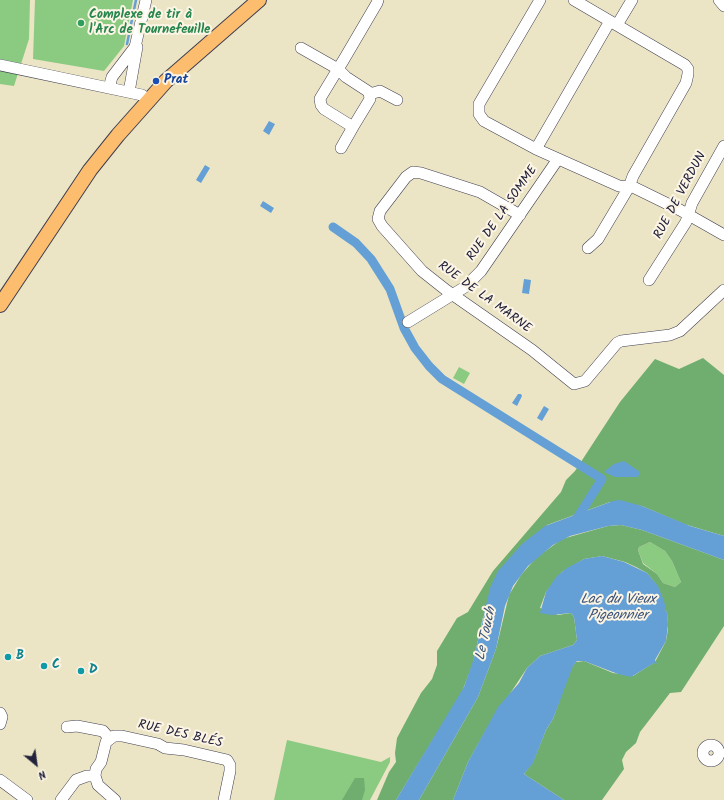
<!DOCTYPE html>
<meta charset="utf-8">
<style>
body{margin:0}
#map{position:relative;width:724px;height:800px;overflow:hidden;background:#ece5c5;font-family:Kalam,sans-serif}
canvas{display:block}
.north{position:absolute;left:16px;top:744px;width:40px;height:40px;-webkit-text-stroke:3px #fcf5e5;paint-order:stroke;rotate:151deg;font-size:11px;font-weight:700;line-height:16px;text-align:center;color:#22223b}
.north::after{content:'';display:block;margin:auto;width:14px;height:18px;background:#22223b;clip-path:polygon(50% 0,100% 100%,50% 72%,0 100%)}
</style>
<div id="map">
<canvas width="724" height="800"></canvas>
<div class="north">N</div>
</div>
<script>
const g = document.querySelector('canvas').getContext('2d');
g.lineJoin = 'round';
function paint(path, color) {
  g.fillStyle = color;
  g.fill(path, 'evenodd');
}
function toPath(rows) {
  const path = new Path2D();
  for (const r of rows) {
    if (r.length === 3) {
      path.moveTo(r[0] + r[2], r[1]);
      path.arc(r[0], r[1], r[2], 0, 2 * Math.PI);
      continue;
    }
    path.moveTo(r[0], r[1]);
    for (let i = 2; i < r.length; i += 2) path.lineTo(r[i], r[i + 1]);
  }
  return path;
}
function strokePath(path, color, width, dash) {
  g.strokeStyle = color;
  g.lineWidth = width;
  g.lineCap = dash ? 'butt' : 'round';
  g.setLineDash(dash || []);
  g.stroke(path);
}
function drawText(font, color, halo, rows, align = 'center') {
  g.font = font + ' Kalam,sans-serif';
  g.lineWidth = 4;
  g.setLineDash([]);
  g.textBaseline = 'middle';
  g.strokeStyle = halo;
  g.fillStyle = color;
  for (const [text, x, y, turn = 0] of rows) {
    g.save();
    g.translate(x, y);
    g.rotate((+turn || 0) * Math.PI / 180);
    g.textAlign = isNaN(turn) ? turn : align;
    if (halo) g.strokeText(text, 0, 0);
    g.fillText(text, 0, 0);
    g.restore();
  }
}
const green = toPath([
 [0,0,30,0,29,39,14,86,0,84],
 [35,0,133,0,124,46,104,71,33,59],
 [459,367,470,373,464,384,453,378],
 [650,542,665,551,672,561,681,582,675,587,663,583,657,574,643,563,638,550,639,547],
 [287,740,381,762,390,757,390,762,370,800,274,800]
]);
const forest = toPath([
 [703,358,724,375,724,536,684,524,642,506,610,502,547,525,483,617,473,663,462,692,396,800,377,800,389,772,396,762,395,753,397,738,421,693,432,679,437,665,437,651,457,618,468,612,493,571,561,492,566,480,575,471,620,402,655,359,679,369],
 [621,525,642,530,724,560,724,626,681,692,670,693,640,732,636,743,626,752,622,760,624,769,602,800,564,800,524,774,533,762,546,730,553,719,571,668,576,662,584,661,613,673,633,676,655,662,666,641,668,629,667,612,663,609,655,583,647,573,636,567,625,562,602,556,584,559,562,572,546,592,540,608,558,615,571,613,574,617,577,640,573,645,540,656,527,668,486,730,468,762,453,800,419,800,478,697,496,649,509,595,521,575,536,558,562,539,608,526],
 [650,542,665,551,672,561,681,582,675,587,663,583,657,574,643,564,638,550,639,547],
 [355,778,364,778,365,790,362,800,342,800]
]);
const water = toPath([
 [269,121,275,124,269,135,263,131],
 [205,165,210,168,201,183,196,180],
 [263,201,274,208,271,213,260,206],
 [524,279,531,280,529,294,522,293],
 [518,394,521,394,522,396,517,406,512,403],
 [544,406,549,409,542,421,537,418],
 [624,461,640,472,638,477,615,477,604,472,614,464],
 [620,500,642,506,690,526,724,536,724,560,642,530,621,525,608,526,570,536,553,545,528,566,513,586,505,606,496,649,478,697,419,800,396,800,464,687,474,658,490,588,498,571,522,544,545,526,613,501],
 [602,556,624,562,647,573,658,586,664,601,666,609,664,609,667,612,668,625,666,641,655,660,657,664,654,663,631,677,618,674,584,661,577,661,573,666,553,719,546,730,533,763,524,774,564,800,453,800,468,762,498,707,519,683,527,668,540,656,573,645,577,640,574,617,571,613,552,615,540,613,546,592,557,576,567,568,584,559]
]);
const stream = toPath([
 [127,44,136,0]
]);
const canal = toPath([
 [333,227,356,243,371,259,390,289,404,328,415,348,429,366,442,379,602,479,576,520]
]);
const minor = toPath([
 [540,0,479,104,479,114,484,121,536,149,619,186,629,187,633,176,686,83,688,74,688,69,685,65,574,0],
 [719,0,724,6],
 [617,25,632,0],
 [301,48,338,69,346,77,369,92,370,99,353,127,324,109,321,105,320,99,321,97,338,69,343,61,377,3,378,0],
 [0,65,142,95,148,100],
 [109,88,112,77,135,47,146,0],
 [129,92,137,47],
 [370,94,380,91,397,100],
 [341,148,353,127],
 [536,149,610,21],
 [520,215,480,192,421,173,413,172,406,177,380,211,378,219,382,226,422,271,446,290,532,350,574,384,585,381,617,343,621,341,670,335,680,331,724,290],
 [588,248,598,239,629,187,633,187,680,210,724,235],
 [649,280,686,222,692,203,724,146],
 [408,322,465,287,481,271,558,159],
 [0,713,2,717,0,724],
 [67,727,77,726,103,731,109,738],
 [711,753,8],
 [0,780,27,800],
 [61,800,76,780,87,776,95,776],
 [115,800,98,785,95,776,96,769,101,762,106,742,114,736,122,736,158,744,165,748,184,750,227,760,230,765,230,771,224,800]
]);
const major = toPath([
 [0,305,90,170,118,135,166,81,259,0]
]);
const markers = [
 [81,23,4,"#2e9e5b"],
 [156,81,4,"#1a4fb4"],
 [8,657,4,"#0f9aa8"],
 [44,666,4,"#0f9aa8"],
 [81,671,4,"#0f9aa8"]
];
const leisureNames = [
 ["Complexe de tir à",89,16],
 ["l'Arc de Tournefeuille",89,31]
];
const transitNames = [
 ["Prat",164,81]
];
const streetNames = [
 ["RUE DE VERDUN",681,196,-62],
 ["RUE DE LA SOMME",503,214,-55],
 ["RUE DE LA MARNE",484,298,36],
 ["RUE DES BLÉS",180,735,13]
];
const cultureNames = [
 ["B",16,657],
 ["C",52,666],
 ["D",89,671]
];
const waterNames = [
 ["Lac du Vieux",618,601],
 ["Pigeonnier",618,617],
 ["Le Touch",487,634,-78]
];
paint(green, '#8bca81');
paint(forest, '#70ae6f');
paint(water, '#64a0d5');
strokePath(stream, '#64a0d5', 2.5);
strokePath(canal, '#64a0d5', 9);
strokePath(minor, '#403f50', 12);
strokePath(major, '#403f50', 16);
strokePath(minor, '#fff', 11);
strokePath(major, '#fcbd6f', 14);
for (const [x, y, r, color] of markers) {
  const dot = new Path2D();
  dot.arc(x, y, r, 0, 2 * Math.PI);
  g.fillStyle = color;
  g.fill(dot);
  strokePath(dot, '#fcf5e5', 1.5);
}
drawText('bold 13px', '#27864d', '#fcf5e5', leisureNames, 'left');
drawText('bold 13px', '#164399', '#fcf5e5', transitNames, 'left');
drawText('13px', '#22223b', '#fcf5e5', streetNames);
drawText('bold 13px', '#0d838f', '#fcf5e5', cultureNames, 'left');
drawText('italic 14px', '#3c5479', '#fcf5e5', waterNames);
</script>
